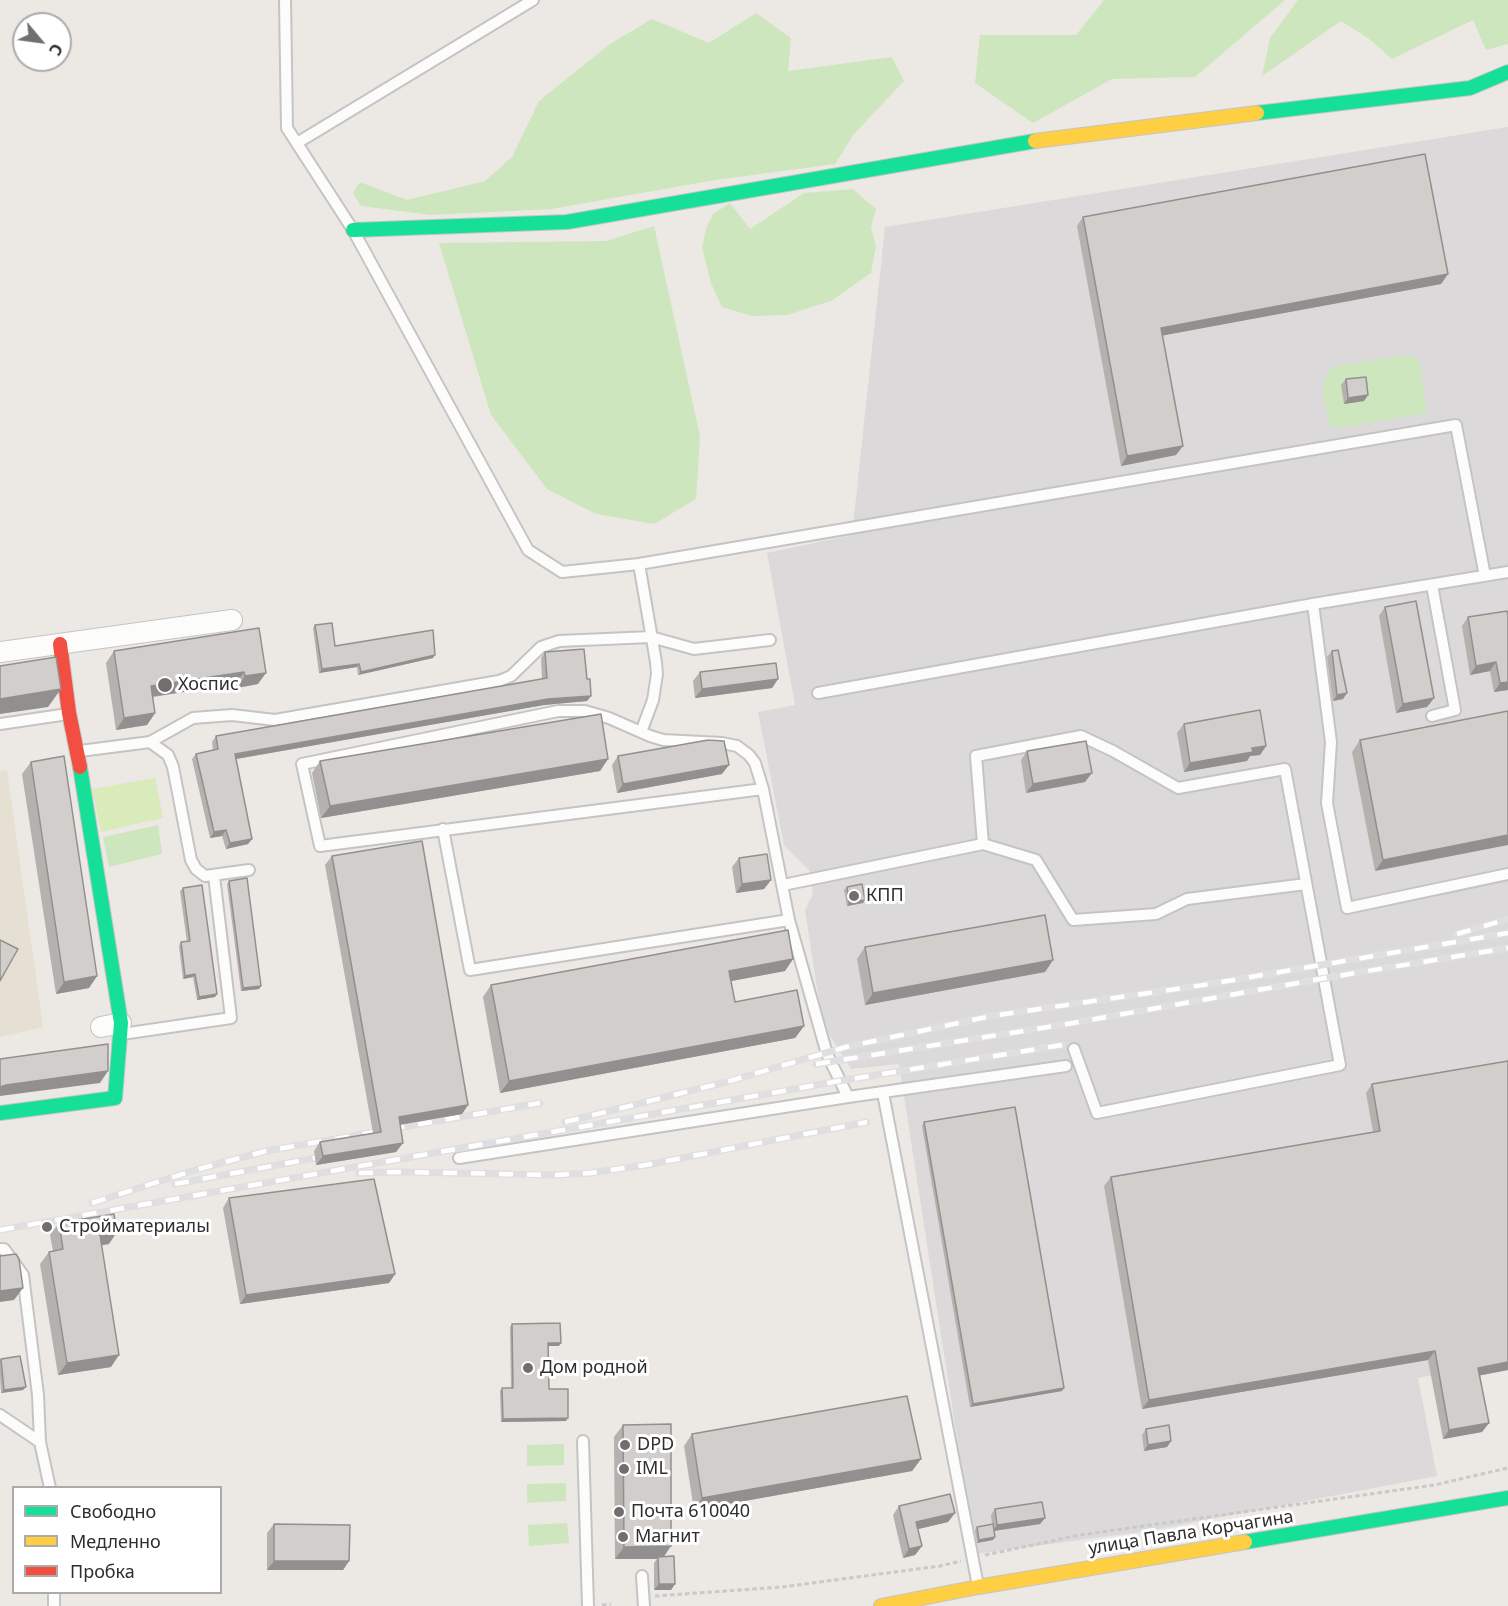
<!DOCTYPE html>
<meta charset="utf-8">
<style>
body{margin:0}
#map{position:relative;width:1508px;height:1606px;overflow:hidden;background:#ece8e4;font-family:"Noto Sans",sans-serif}
canvas{display:block}
.legend{position:absolute;left:12px;top:1486px;width:210px;height:108px;box-sizing:border-box;background:#fff;border:2px solid #ababab;margin:0;padding:8px 10px;list-style:none;font-size:18px;color:#2e2e2e}
.legend li{display:flex;align-items:center;gap:12px;height:30px}
.legend b{width:30px;border:2px solid #ababab}
.north{position:absolute;left:12px;top:12px;width:60px;height:60px;box-sizing:border-box;background:#fff;border:2px solid #ababab;border-radius:50%;rotate:119deg;font-size:16px;font-weight:700;line-height:24px;text-align:center;color:#2e2e2e}
.north::after{content:'';display:block;margin:auto;width:21px;height:27px;background:#706f6e;clip-path:polygon(50% 0,100% 100%,50% 72%,0 100%)}
</style>
<div id="map">
<canvas width="1508" height="1606"></canvas>
<ul class="legend">
<li><b style="height:8px;background:#16e098"></b>Свободно</li>
<li><b style="height:8px;background:#ffcf43"></b>Медленно</li>
<li><b style="height:8px;background:#f24e42"></b>Пробка</li>
</ul>
<div class="north">С</div>
</div>
<script>
const g = document.querySelector('canvas').getContext('2d');
g.lineJoin = 'round';
function paint(path, color) {
  g.fillStyle = color;
  g.fill(path, 'evenodd');
}
function toPath(rows) {
  const path = new Path2D();
  for (const r of rows) {
    path.moveTo(r[0], r[1]);
    for (let i = 2; i < r.length; i += 2) path.lineTo(r[i], r[i + 1]);
  }
  return path;
}
function strokePath(path, color, width, dash) {
  g.strokeStyle = color;
  g.lineWidth = width;
  g.lineCap = dash ? 'butt' : 'round';
  g.setLineDash(dash || []);
  g.stroke(path);
}
function drawText(font, color, halo, rows, align = 'center') {
  g.font = font + ' "Noto Sans",sans-serif';
  g.lineWidth = 6;
  g.setLineDash([]);
  g.textBaseline = 'middle';
  g.strokeStyle = halo;
  g.fillStyle = color;
  for (const [text, x, y, turn = 0] of rows) {
    g.save();
    g.translate(x, y);
    g.rotate((+turn || 0) * Math.PI / 180);
    g.textAlign = isNaN(turn) ? turn : align;
    if (halo) g.strokeText(text, 0, 0);
    g.fillText(text, 0, 0);
    g.restore();
  }
}
const industrial = toPath([
 [1508,127,1508,1359,1418,1378,1437,1476,1148,1531,975,1554,899,1064,851,1069,829,1034,820,1008,805,910,813,894,809,870,784,845,758,712,795,705,767,553,852,535,885,227]
]);
const education = toPath([
 [7,770,43,1027,0,1037,0,771]
]);
const green = toPath([
 [1104,0,1285,0,1195,77,1112,79,1033,123,975,83,980,35,1076,35],
 [1298,0,1508,0,1508,44,1486,50,1473,20,1392,59,1368,38,1341,21,1262,76,1270,38],
 [756,13,791,38,788,71,892,57,904,81,854,134,835,164,715,180,552,209,431,215,361,206,353,193,360,182,407,200,485,181,512,157,539,101,610,44,652,19,709,43],
 [853,189,876,209,871,227,876,246,871,273,831,301,787,315,752,316,722,307,711,283,702,248,706,229,713,214,730,203,750,229,804,193],
 [654,226,700,436,696,499,654,524,596,514,547,489,491,415,439,243,606,241],
 [1404,355,1415,357,1420,362,1427,413,1340,428,1333,427,1329,424,1322,387,1330,369,1339,366],
 [158,825,162,854,109,867,103,837],
 [564,1444,564,1465,527,1466,527,1445],
 [566,1483,566,1501,527,1503,527,1484],
 [567,1523,569,1543,529,1546,528,1525]
]);
const pitch = toPath([
 [155,778,163,818,101,832,92,789]
]);
const path = toPath([
 [985,1555,1080,1535,1434,1485,1508,1468],
 [655,1596,782,1587,940,1566,961,1561],
 [602,1605,611,1604]
]);
const lane = toPath([
 [285,0,287,128,353,230,528,550,562,572,639,564,1456,425,1485,576],
 [297,143,533,0],
 [639,564,656,662,657,674,653,700,641,732],
 [1432,585,1455,710,1432,716],
 [1313,604,1331,742,1327,803,1347,908,1508,874],
 [818,693,1313,604,1508,572],
 [0,724,68,714],
 [150,742,168,755,173,767,191,860,196,869,205,876,249,870],
 [80,751,150,742,193,718,232,715,275,720,499,681,511,676,541,647,559,641,651,637,694,649,770,640],
 [763,789,755,763,749,755,737,746,722,743,663,740,650,736,609,718,585,711,558,711,302,764,320,846,763,789,789,920,827,1054,848,1097],
 [443,829,470,970,789,920],
 [983,844,1036,860,1073,920,1156,914,1187,899,1306,884],
 [783,885,983,844,976,756,1081,736,1113,751,1178,788,1285,769,1340,1065,1097,1113,1074,1049],
 [122,1034,231,1018,214,876],
 [883,1093,978,1586],
 [459,1158,848,1097,1066,1066],
 [0,1249,4,1249,23,1275,38,1395,40,1442,50,1488],
 [0,1415,40,1442],
 [583,1441,588,1606],
 [642,1576,644,1606],
 [54,1592,54,1606]
]);
const street = toPath([
 [0,652,232,620],
 [101,1027,121,1023]
]);
const fast = toPath([
 [1257,113,1470,88,1508,72],
 [353,230,567,222,1035,141],
 [0,1113,115,1098,121,1023,80,767],
 [1245,1542,1508,1498]
]);
const slow = toPath([
 [1035,141,1257,113],
 [881,1606,978,1587,1245,1542]
]);
const jam = toPath([
 [60,644,69,713,80,767]
]);
const rail = toPath([
 [1457,934,1508,919],
 [816,1064,1067,1024,1337,976,1508,948],
 [565,1122,726,1082,846,1047,991,1016,1210,984,1508,933],
 [359,1173,400,1172,557,1175,590,1173,646,1165,867,1122],
 [175,1184,331,1155],
 [92,1203,195,1170,266,1151,540,1103],
 [0,1230,839,1081,1062,1045]
]);
const wall = toPath([
 [1083,217,1448,274,1441,284,1162,335,1176,455,1121,466,1077,226],
 [1346,379,1368,395,1364,401,1344,404,1341,385],
 [1385,607,1434,698,1427,707,1396,713,1379,616],
 [1507,611,1508,690,1494,692,1490,671,1470,675,1462,626,1468,617],
 [315,625,335,646,433,658,358,675,357,667,319,673,313,628],
 [259,628,258,684,237,688,236,684,153,697,155,713,147,725,116,730,106,663,114,651],
 [1332,651,1343,699,1333,701,1327,657],
 [545,652,587,679,591,696,587,701,544,705,236,759,252,839,248,844,226,849,222,836,210,838,192,759,196,754,213,750,212,742,216,736,542,679,541,658],
 [700,672,778,679,772,688,695,698,693,681],
 [1508,711,1375,871,1352,752,1360,740],
 [1184,724,1266,746,1260,755,1250,756,1247,761,1184,772,1177,733],
 [1027,751,1085,782,1026,793,1021,760],
 [618,756,722,774,617,793,612,765],
 [608,759,600,771,321,818,312,773,320,761],
 [31,762,97,976,89,988,56,994,22,774],
 [332,856,468,1105,462,1114,400,1125,403,1143,396,1152,316,1165,314,1151,320,1142,373,1133,325,865],
 [739,858,771,880,764,889,736,893,732,867],
 [229,881,261,986,259,989,241,991,227,884],
 [847,887,865,900,863,903,847,906,844,890],
 [183,888,217,994,215,997,197,1000,193,977,183,979,179,946,181,942,187,942,180,891],
 [865,947,1053,960,1045,972,865,1005,857,959],
 [793,959,785,971,731,981,735,1002,804,1026,795,1038,500,1093,483,997,491,985],
 [1372,1084,1508,1370,1480,1375,1489,1423,1482,1432,1443,1439,1428,1360,1142,1409,1104,1186,1111,1177,1373,1132,1366,1093],
 [924,1122,1064,1388,1062,1391,970,1407,922,1126],
 [229,1198,395,1274,389,1283,240,1304,223,1208],
 [59,1223,109,1244,101,1245,111,1367,58,1375,40,1264,49,1252,53,1251,50,1235],
 [512,1324,559,1346,548,1346,549,1389,566,1421,501,1422,500,1391,502,1388,511,1388,510,1327],
 [1,1359,23,1390,1,1393,0,1376,0,1360],
 [623,1425,664,1556,675,1584,671,1590,654,1590,654,1563,657,1559,615,1559,614,1437],
 [1146,1429,1171,1441,1167,1447,1144,1451,1142,1435],
 [692,1434,921,1459,912,1471,694,1510,684,1446],
 [899,1506,955,1513,948,1522,918,1529,922,1546,915,1555,903,1558,893,1515],
 [995,1509,1045,1518,1040,1524,994,1531,993,1540,977,1543,975,1530,977,1527,992,1524,991,1515],
 [274,1524,349,1561,343,1570,267,1570,267,1533]
]);
const shadedWall = toPath([
 [1448,274,1441,284,1155,337,1161,328],
 [1368,395,1364,401,1344,404,1348,398],
 [1183,446,1176,455,1121,466,1127,456],
 [435,655,433,658,358,675,361,672],
 [1496,662,1490,671,1470,675,1476,666],
 [359,664,357,667,319,673,322,669],
 [244,672,236,684,143,698,151,686],
 [266,673,258,684,237,688,245,676],
 [778,679,772,688,695,698,702,689],
 [1508,682,1508,690,1494,692,1500,683],
 [61,689,48,707,0,714,0,699],
 [1347,693,1343,699,1333,701,1337,695],
 [591,696,587,701,544,705,230,760,235,754,548,699],
 [1434,698,1427,707,1396,713,1403,704],
 [155,713,147,725,116,730,124,718],
 [1266,746,1260,755,1250,756,1247,761,1184,772,1190,763],
 [608,759,600,771,321,818,330,806],
 [729,765,722,774,617,793,623,784],
 [1092,773,1085,782,1026,793,1033,784],
 [226,830,222,836,210,838,214,832],
 [1508,835,1508,845,1375,871,1383,860],
 [252,839,248,844,226,849,230,843],
 [771,880,764,889,736,893,742,884],
 [865,900,863,903,847,906,849,902],
 [793,959,785,971,721,983,729,971],
 [1053,960,1045,972,865,1005,873,993],
 [195,974,193,977,183,979,185,976],
 [97,976,89,988,56,994,64,982],
 [261,986,259,989,241,991,243,988],
 [217,994,215,997,197,1000,199,997],
 [804,1026,795,1038,500,1093,509,1081],
 [108,1071,100,1083,0,1096,0,1087,6,1085],
 [468,1105,462,1114,392,1126,399,1117],
 [403,1143,396,1152,316,1165,323,1156],
 [117,1232,109,1244,91,1247,100,1235],
 [395,1274,389,1283,240,1304,246,1295],
 [23,1288,14,1300,0,1302,0,1291],
 [548,1343,561,1343,559,1346,545,1346],
 [1435,1351,1428,1360,1142,1409,1149,1400],
 [119,1355,111,1367,58,1375,67,1363],
 [1508,1362,1508,1370,1472,1377,1478,1368],
 [26,1387,23,1390,1,1393,4,1390],
 [1064,1388,1062,1391,970,1407,973,1404],
 [568,1418,566,1421,501,1422,503,1419],
 [1489,1423,1482,1432,1443,1439,1449,1430],
 [1171,1441,1167,1447,1144,1451,1148,1445],
 [921,1459,912,1471,694,1510,702,1498],
 [955,1513,948,1522,910,1531,916,1522],
 [1045,1518,1040,1524,993,1531,997,1525],
 [995,1537,993,1540,977,1543,979,1540],
 [671,1546,663,1558,658,1557,657,1559,615,1559,624,1547],
 [922,1546,915,1555,903,1558,909,1549],
 [274,1561,349,1561,343,1570,267,1570],
 [659,1584,675,1584,671,1590,654,1590]
]);
const building = toPath([
 [1425,154,1448,274,1161,328,1183,446,1127,456,1083,217,1425,154],
 [1366,377,1368,395,1348,398,1346,379,1366,377],
 [1416,601,1434,698,1403,704,1385,607,1416,601],
 [1507,611,1508,615,1508,682,1500,683,1496,662,1476,666,1468,617,1507,611],
 [332,623,335,646,433,630,435,655,361,672,359,664,322,669,315,625,332,623],
 [259,628,266,673,245,676,244,672,151,686,155,713,124,718,114,651,259,628],
 [584,649,587,679,590,679,591,696,548,699,235,754,252,839,230,843,226,830,214,832,196,754,218,749,216,736,547,678,545,652,584,649],
 [1338,650,1347,693,1337,695,1332,651,1338,650],
 [56,657,61,689,0,699,0,666,56,657],
 [776,663,778,679,702,689,700,672,776,663],
 [1260,710,1266,746,1252,748,1253,752,1190,763,1184,724,1260,710],
 [1508,711,1508,835,1383,860,1360,740,1508,711],
 [601,714,608,759,330,806,320,761,601,714],
 [708,740,724,741,729,765,623,784,618,756,708,740],
 [1086,741,1092,773,1033,784,1027,751,1086,741],
 [64,756,97,976,64,982,31,762,64,756],
 [422,841,468,1105,399,1117,403,1143,323,1156,320,1142,381,1132,332,856,422,841],
 [767,854,771,880,742,884,739,858,767,854],
 [247,878,261,986,243,988,229,881,247,878],
 [862,884,865,900,849,902,847,887,862,884],
 [202,885,217,994,199,997,195,974,185,976,181,942,190,941,183,888,202,885],
 [1045,915,1053,960,873,993,865,947,1045,915],
 [788,930,793,959,729,971,735,1002,797,990,804,1026,509,1081,491,985,788,930],
 [0,940,18,949,0,981,0,940],
 [108,1044,108,1071,6,1085,0,1087,0,1059,108,1044],
 [1508,1061,1508,1362,1478,1368,1489,1423,1449,1430,1435,1351,1149,1400,1111,1177,1380,1131,1372,1084,1508,1061],
 [1015,1107,1064,1388,973,1404,924,1122,1015,1107],
 [374,1179,395,1274,246,1295,229,1198,374,1179],
 [114,1214,117,1232,100,1235,119,1355,67,1363,49,1252,63,1249,59,1223,114,1214],
 [16,1254,19,1259,23,1288,0,1291,0,1256,16,1254],
 [560,1323,561,1343,548,1343,549,1389,568,1389,568,1418,503,1419,502,1388,513,1388,512,1324,560,1323],
 [20,1356,26,1387,4,1390,1,1359,20,1356],
 [907,1396,921,1459,702,1498,692,1434,907,1396],
 [671,1424,671,1546,624,1547,623,1425,671,1424],
 [1169,1425,1171,1441,1148,1445,1146,1429,1169,1425],
 [950,1494,955,1513,916,1522,922,1546,909,1549,899,1506,950,1494],
 [1042,1502,1045,1518,997,1525,995,1509,1042,1502],
 [274,1524,350,1525,349,1561,274,1561,274,1524],
 [993,1524,995,1537,979,1540,977,1527,993,1524],
 [674,1556,675,1584,659,1584,658,1557,674,1556]
]);
const markers = [
 [165,685,8,"#706f6e"],
 [854,896,6,"#706f6e"],
 [47,1227,6,"#706f6e"],
 [528,1368,6,"#706f6e"],
 [625,1445,6,"#706f6e"],
 [624,1469,6,"#706f6e"],
 [619,1512,6,"#706f6e"],
 [623,1537,6,"#706f6e"]
];
const poiNames = [
 ["Хоспис",178,685],
 ["КПП",866,896],
 ["Стройматериалы",59,1227],
 ["Дом родной",540,1368],
 ["DPD",637,1445],
 ["IML",636,1469],
 ["Почта 610040",631,1512],
 ["Магнит",635,1537]
];
const streetNames = [
 ["улица Павла Корчагина",1191,1533,-9]
];
paint(industrial, '#dcd9db');
paint(education, '#e6e0d3');
paint(green, '#cee6be');
paint(pitch, '#d9eabb');
strokePath(lane, '#c5c4c5', 14);
strokePath(street, '#c5c4c5', 22);
strokePath(fast, '#c5c4c5', 16);
strokePath(slow, '#c5c4c5', 16);
strokePath(jam, '#c5c4c5', 16);
strokePath(path, '#c9c9c8', 3, [4.5, 3]);
strokePath(lane, '#fcfcfb', 10);
strokePath(street, '#fcfcfb', 20);
strokePath(fast, '#16e098', 14);
strokePath(slow, '#ffcf43', 14);
strokePath(jam, '#f24e42', 14);
strokePath(rail, '#dfdfe1', 7);
strokePath(rail, '#fff', 4.5, [14]);
paint(wall, '#b4b1af');
paint(shadedWall, '#92908e');
paint(building, '#d1cecb');
strokePath(building, '#92908e', 1.5);
for (const [x, y, r, color] of markers) {
  const dot = new Path2D();
  dot.arc(x, y, r, 0, 2 * Math.PI);
  g.fillStyle = color;
  g.fill(dot);
  strokePath(dot, '#fff', 2);
}
drawText('18px', '#2e2e2e', '#fff', poiNames, 'left');
drawText('18px', '#2e2e2e', '#fff', streetNames);
</script>
